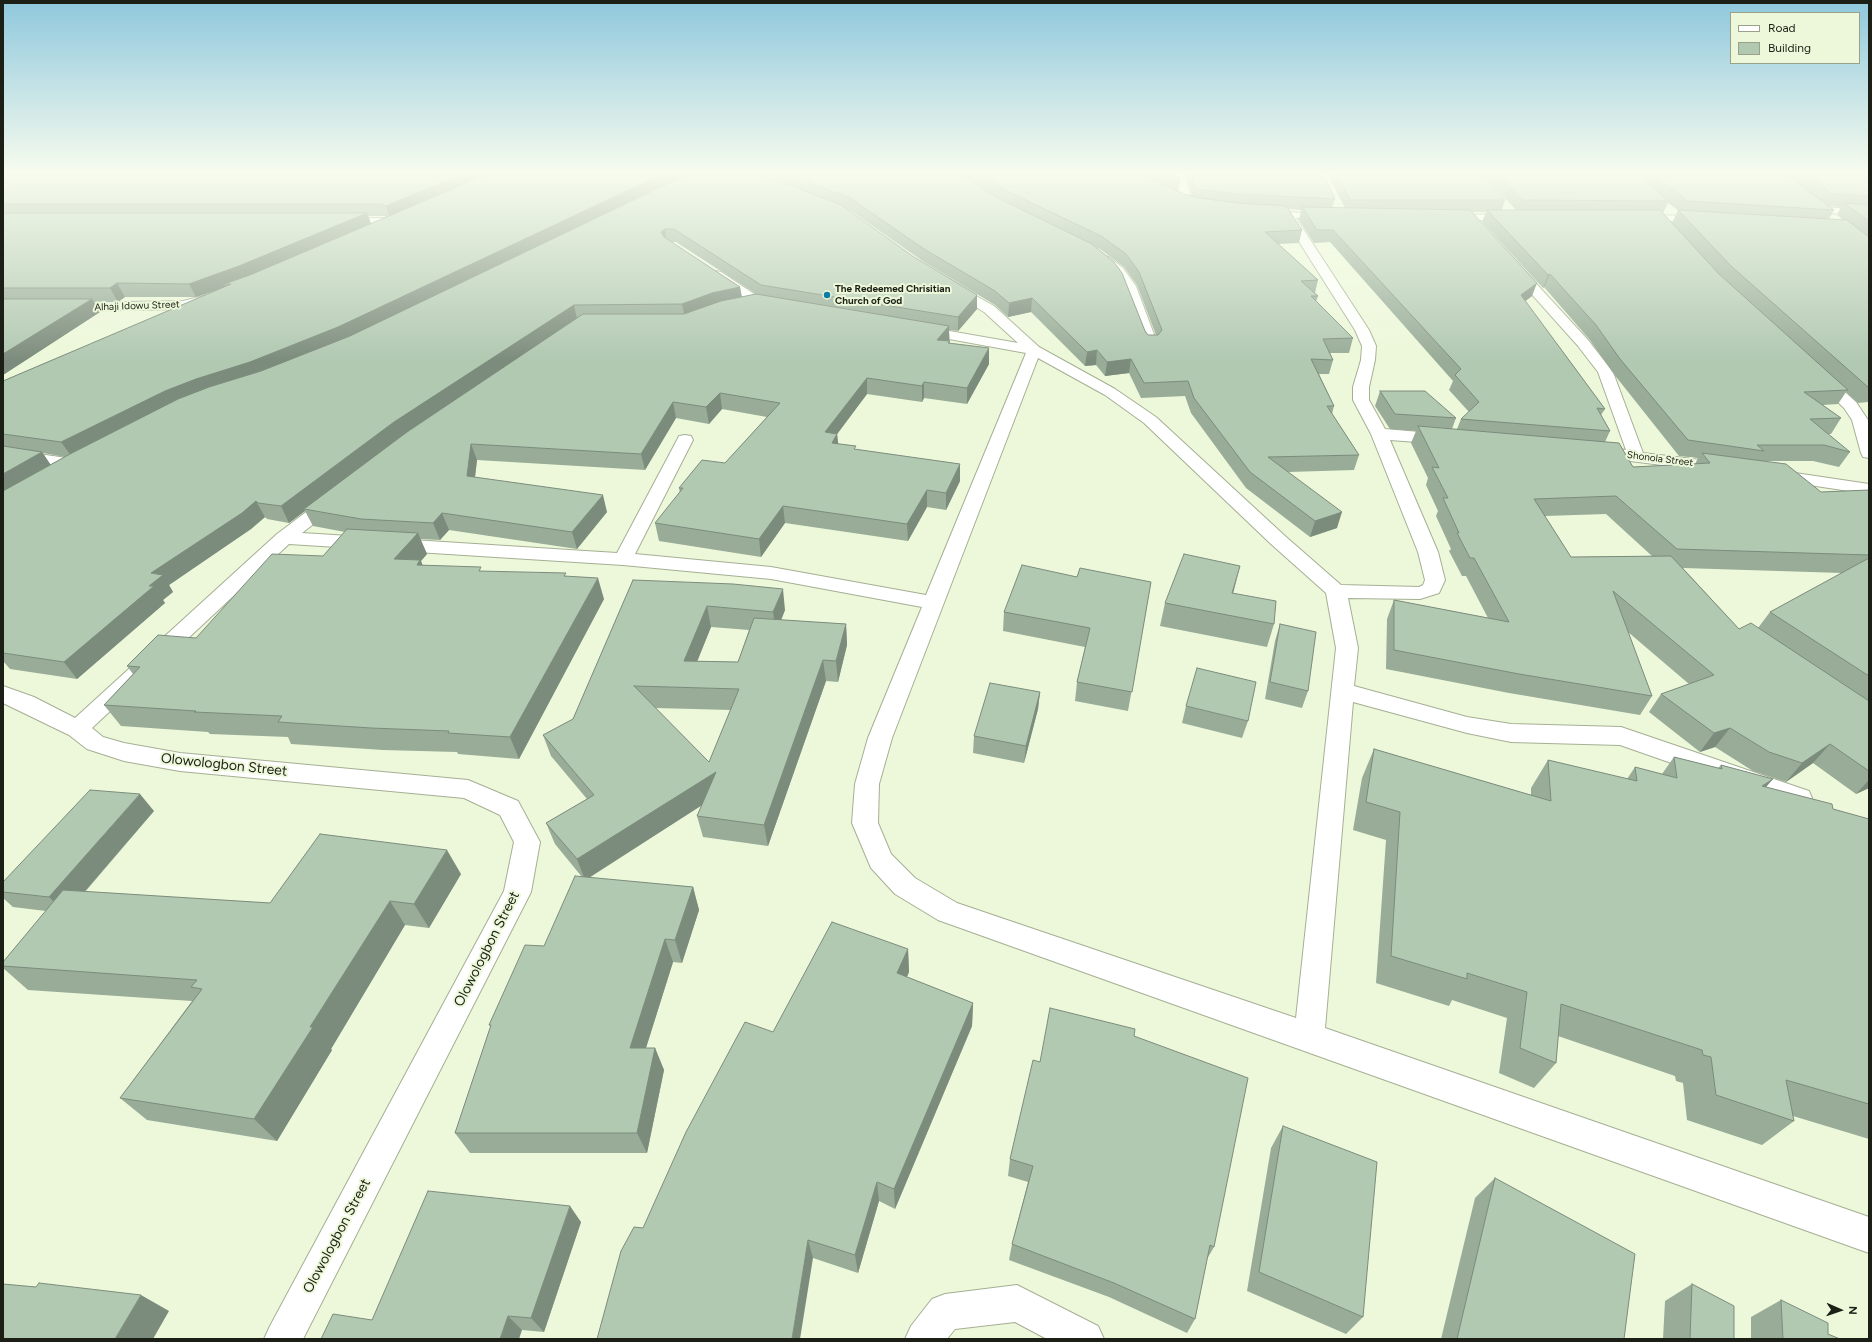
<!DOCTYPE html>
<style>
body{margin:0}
#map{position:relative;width:1872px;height:1342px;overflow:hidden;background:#edf8da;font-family:Figtree,sans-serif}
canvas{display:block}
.frame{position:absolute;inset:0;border:4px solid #1b1f15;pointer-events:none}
.legend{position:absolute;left:1730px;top:12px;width:130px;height:52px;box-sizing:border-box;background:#edf8da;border:1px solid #99a18b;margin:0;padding:5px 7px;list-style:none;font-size:12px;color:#1b1f15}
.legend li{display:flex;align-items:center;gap:8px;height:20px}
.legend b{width:20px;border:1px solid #99a18b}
.north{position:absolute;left:1820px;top:1290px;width:40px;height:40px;-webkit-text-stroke:3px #edf8da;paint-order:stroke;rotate:92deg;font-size:11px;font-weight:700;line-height:16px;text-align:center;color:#1b1f15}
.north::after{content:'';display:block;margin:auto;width:14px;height:18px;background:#1b1f15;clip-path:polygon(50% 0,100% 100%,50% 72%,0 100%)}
</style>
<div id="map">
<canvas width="1872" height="1342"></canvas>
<div class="frame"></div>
<ul class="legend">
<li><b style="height:5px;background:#fff"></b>Road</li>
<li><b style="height:11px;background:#b1c8b1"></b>Building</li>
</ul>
<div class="north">N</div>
</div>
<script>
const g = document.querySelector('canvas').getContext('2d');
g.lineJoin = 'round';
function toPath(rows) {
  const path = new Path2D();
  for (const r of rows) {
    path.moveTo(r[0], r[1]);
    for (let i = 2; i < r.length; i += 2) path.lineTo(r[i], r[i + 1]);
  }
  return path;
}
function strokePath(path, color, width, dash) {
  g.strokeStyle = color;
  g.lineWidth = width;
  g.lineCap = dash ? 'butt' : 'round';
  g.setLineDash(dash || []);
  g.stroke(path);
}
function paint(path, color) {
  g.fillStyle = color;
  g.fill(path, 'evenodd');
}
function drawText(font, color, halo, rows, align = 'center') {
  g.font = font + ' Figtree,sans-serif';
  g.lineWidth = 4;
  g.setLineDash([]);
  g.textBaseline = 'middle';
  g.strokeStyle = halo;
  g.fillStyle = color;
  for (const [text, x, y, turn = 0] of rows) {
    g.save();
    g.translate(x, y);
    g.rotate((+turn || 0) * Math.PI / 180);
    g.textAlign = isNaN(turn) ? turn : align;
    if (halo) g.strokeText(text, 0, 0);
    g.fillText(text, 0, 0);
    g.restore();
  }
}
const street = toPath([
 [1174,173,1184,173,1193,203,1191,205,1183,205,1181,203,1174,173],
 [1820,207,1869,210,1869,216,1816,212,1814,210,1820,207],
 [1262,210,1334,215,1336,217,1330,220,1296,218,1369,330,1376,346,1375,360,1369,387,1369,400,1385,429,1443,434,1449,435,1451,439,1449,443,1443,444,1390,440,1438,552,1445,580,1439,593,1420,599,1348,598,1358,648,1354,686,1467,717,1511,724,1621,727,1809,791,1812,798,1809,805,1800,808,1620,745,1511,742,1467,733,1353,702,1325,1028,1869,1217,1869,1253,938,920,895,894,871,868,852,823,855,784,868,738,922,607,771,579,623,565,289,544,92,728,103,737,124,743,180,753,468,780,518,801,540,842,531,892,303,1339,264,1339,270,1326,504,891,514,842,500,815,464,798,180,771,124,761,87,749,69,735,3,703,3,686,34,697,75,718,277,534,326,497,332,496,338,497,341,501,338,505,302,533,617,553,677,440,679,436,685,435,691,436,693,440,635,554,771,567,926,595,1026,353,916,333,914,330,916,327,921,326,1018,343,984,312,946,289,944,286,946,283,951,282,994,306,1039,347,1115,389,1156,417,1285,536,1341,585,1419,587,1423,585,1425,580,1418,552,1371,434,1353,400,1353,387,1361,360,1362,346,1355,330,1284,218,1258,215,1256,213,1262,210],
 [1038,358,1105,395,1144,423,1271,544,1326,593,1336,648,1296,1018,957,903,915,878,891,854,878,823,879,784,892,738,1038,358],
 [1514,214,1520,217,1518,219,1446,221,1440,218,1446,215,1514,214],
 [1638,215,1704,216,1710,219,1704,222,1634,220,1632,218,1634,216,1638,215],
 [339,218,394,218,400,221,394,224,335,223,333,221,335,219,339,218],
 [1105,256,1109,257,1123,268,1136,286,1158,345,1156,348,1146,348,1144,345,1122,286,1114,274,1099,260,1101,257,1105,256],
 [1515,264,1519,265,1588,340,1613,372,1643,453,1725,463,1731,464,1734,468,1731,472,1725,473,1591,456,1589,452,1591,448,1597,447,1626,450,1598,372,1578,346,1511,271,1509,268,1511,265,1515,264],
 [716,271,721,272,763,300,765,303,763,306,753,306,711,278,710,275,711,272,716,271],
 [211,294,216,295,218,298,216,301,183,309,68,311,63,310,61,307,63,304,68,303,183,301,211,294],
 [1821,373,1826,375,1856,402,1868,420,1869,458,1863,457,1861,453,1852,420,1844,408,1813,378,1816,375,1821,373],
 [3,449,74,459,80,460,83,464,80,468,74,469,3,459,3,449],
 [1775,470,1869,484,1869,494,1769,479,1766,475,1769,471,1775,470],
 [1017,1285,1098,1326,1104,1339,1047,1339,1015,1322,955,1329,947,1339,905,1339,911,1326,932,1299,945,1294,1017,1285]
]);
const wall = toPath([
 [3,173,1178,173,1180,181,1178,191,1184,194,1192,196,1185,173,1323,173,1335,199,1332,208,1345,208,1327,173,1482,173,1505,200,1502,210,1516,210,1482,173,1869,173,1869,404,1868,402,1858,403,1846,392,1838,404,1823,405,1841,418,1831,434,1828,434,1850,452,1839,467,1813,461,1758,461,1821,492,1869,490,1869,788,1856,794,1813,763,1786,782,1753,771,1715,747,1700,752,1649,712,1661,694,1689,684,1628,632,1652,696,1640,715,1509,693,1386,669,1387,619,1394,600,1488,618,1466,576,1462,576,1449,551,1451,549,1436,516,1438,511,1426,485,1428,478,1411,443,1416,431,1390,429,1375,406,1380,391,1456,418,1452,429,1457,429,1461,419,1469,412,1449,390,1453,381,1330,242,1314,243,1299,220,1301,210,1288,209,1302,230,1299,243,1278,244,1318,280,1315,293,1318,296,1316,302,1353,338,1349,353,1330,353,1333,360,1329,374,1319,374,1334,406,1332,414,1359,455,1354,470,1288,472,1337,528,1310,537,1246,488,1191,413,1185,396,1141,398,1129,373,1105,376,1096,365,1085,366,1031,312,1008,317,995,305,924,262,851,211,846,209,977,309,958,331,949,330,950,343,989,348,989,364,967,404,924,398,922,402,867,394,837,434,838,444,856,450,960,481,946,510,927,507,908,541,785,523,761,557,659,541,655,523,680,493,679,488,725,463,767,417,722,409,709,424,676,418,645,470,477,460,475,477,607,512,577,549,449,530,440,540,420,539,427,554,421,561,422,565,482,571,567,576,604,599,519,759,458,754,457,752,383,750,291,744,288,737,210,734,208,732,121,726,104,705,133,674,127,666,196,638,323,556,345,532,313,526,305,511,289,523,267,519,265,517,251,529,169,585,173,592,163,600,165,603,77,679,10,669,3,661,3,381,220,289,196,297,125,297,118,302,94,302,100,312,3,375],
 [1668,203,1678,210,1672,223,1663,213],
 [1829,206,1841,207,1837,215,1842,219,1829,219,1834,210],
 [1472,212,1486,212,1482,222,1543,288,1544,287,1589,339,1613,373,1679,456,1698,458,1695,464,1633,467,1605,442,1610,431,1601,415,1605,409,1525,301,1532,296],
 [368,216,385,216,386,217,371,224],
 [671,242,676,242,756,294,742,297,740,287],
 [1093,246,1100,249,1124,267,1137,285,1156,335,1148,335,1145,331],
 [43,453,65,457,50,465],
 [1606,514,1652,556,1571,557,1545,516],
 [1683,568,1842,573,1770,612,1758,628,1739,629],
 [1077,577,1151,582,1128,711,1075,701,1077,682,1085,647,1003,631,1004,612],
 [633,580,785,610,781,620,846,624,847,645,838,682,826,681,768,846,703,837,697,816,702,805,589,878,693,887,699,910,682,963,673,962,646,1048,655,1048,664,1070,647,1153,470,1153,455,1133,491,1027,489,1025,544,946,582,877,555,844,546,823,587,799,551,756,543,735,573,719],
 [711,627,749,630,738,662,697,661],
 [655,708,731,710,709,762],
 [1233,593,1274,624,1267,647,1160,626,1165,603],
 [1280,624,1308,691,1302,708,1265,699,1275,641],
 [1040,692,1038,709,1024,763,973,753,974,736],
 [1186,706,1248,721,1242,738,1182,723],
 [1374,749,1531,795,1531,788,1548,760,1627,779,1635,767,1662,774,1674,757,1718,768,1721,765,1766,787,1833,809,1869,819,1869,1139,1793,1116,1794,1121,1762,1145,1687,1120,1683,1083,1676,1081,1675,1076,1558,1036,1556,1063,1534,1088,1499,1073,1507,1018,1452,1000,1449,1006,1376,983,1386,840,1353,830,1362,778],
 [154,811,85,892,270,903,461,874,429,928,405,925,331,1049,332,1050,277,1141,147,1120,120,1098,192,1001,28,990,3,968,3,962,46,911,13,907,3,898,3,882],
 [908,949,909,972,907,977,973,1003,972,1026,895,1209,879,1201,858,1273,813,1258,643,1228],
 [1134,1036,1214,1247,1207,1259,1195,1319,1187,1333,1109,1297,1009,1260,1012,1244,1028,1182,1008,1176,1010,1159,1040,1062],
 [1283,1126,1363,1317,1346,1334,1247,1291,1271,1148],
 [1495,1178,1624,1339,1441,1339,1475,1198],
 [581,1222,544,1332,522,1330,372,1320],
 [1692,1284,1734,1339,1663,1339,1665,1301],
 [1781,1300,1828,1334,1840,1339,1751,1339,1751,1317]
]);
const shadedWall = toPath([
 [464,173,495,173,390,218,386,206],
 [665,173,694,173,344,342,72,457,61,442,165,391],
 [367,213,372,226,231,284,224,284,226,287,196,297,189,284],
 [665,229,667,242,664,245,661,232],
 [1550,274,1544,287,1543,288,1548,275],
 [117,283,125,297,118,302,110,288],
 [1537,283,1532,296,1515,309,1521,295],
 [740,287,742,300,685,318,682,304,712,293],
 [977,295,977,309,958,331,958,317],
 [1032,298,1031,312,1008,317,1009,303],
 [92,299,100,312,3,375,3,354],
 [574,305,577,319,304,509,305,511,289,523,281,506,394,422],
 [949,326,949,341,937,340],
 [989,348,989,364,967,404,967,388],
 [1097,350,1096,365,1085,366,1087,352],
 [1131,359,1129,373,1105,376,1107,362],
 [867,378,867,394,826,449,825,432],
 [924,382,924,398,922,402,922,386],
 [720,393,722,409,709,424,706,407],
 [673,402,676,418,645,470,641,454],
 [837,434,839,450,832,443],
 [471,444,477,460,473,493,467,476],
 [42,452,53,468,3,496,3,474],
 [960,464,960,481,946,510,946,493],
 [927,490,927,507,908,541,907,524],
 [603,495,607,512,577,549,572,532],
 [256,501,265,517,251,529,169,585,173,592,163,600,165,603,77,679,64,662,149,586,151,573],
 [783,506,785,523,761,557,759,539],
 [1342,512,1337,528,1310,537,1315,521],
 [442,513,449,530,440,540,433,523],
 [418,533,427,554,421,561,429,581,394,559],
 [1240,566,1234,590,1226,616,1232,593],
 [598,578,604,599,519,759,510,737],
 [783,589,785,610,776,633,773,612],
 [707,606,711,627,689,682,684,661],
 [846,624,847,645,838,682,836,661],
 [823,660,826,681,768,846,764,825],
 [1040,692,1038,709,1024,763,1026,746],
 [1730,728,1715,747,1700,752,1714,733],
 [1830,744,1813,763,1786,782,1802,763],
 [716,772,721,793,585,880,577,859],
 [1773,779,1749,807,1762,786],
 [1869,780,1869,788,1856,794],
 [140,794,154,811,66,913,49,897],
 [447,850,461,874,429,928,414,904],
 [693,887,699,910,682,963,675,940],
 [390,901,405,925,331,1049,332,1050,277,1141,254,1119,310,1027],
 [665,939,673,962,639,1070,630,1048],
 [908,949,909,972,898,996,897,973],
 [973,1003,972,1026,895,1209,894,1189],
 [655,1048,664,1070,647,1153,637,1133],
 [877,1182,879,1201,858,1273,855,1255],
 [570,1206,581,1222,544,1332,531,1318],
 [808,1240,813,1258,800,1339,792,1339],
 [141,1295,169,1311,153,1339,115,1339],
 [508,1316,522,1330,519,1339,500,1339]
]);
const building = toPath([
 [3,173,464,173,386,206,381,204,3,204,3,173],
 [490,173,665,173,338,327,250,362,196,379,165,391,61,442,3,434,3,381,231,284,224,284,250,275,490,173],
 [690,173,748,173,787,184,841,205,914,257,977,295,958,317,761,285,674,229,665,229,661,232,664,237,740,287,712,293,682,304,574,305,394,422,281,506,258,503,256,501,242,513,151,573,163,575,149,586,154,586,64,662,3,653,3,491,70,454,178,399,209,387,261,371,350,336,690,173],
 [781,173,958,173,1000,199,1092,244,1114,262,1122,273,1145,331,1148,335,1158,335,1162,330,1139,272,1126,254,1101,236,1009,192,977,173,1137,173,1184,194,1199,198,1237,203,1286,206,1302,230,1265,232,1318,280,1301,281,1318,296,1311,296,1353,338,1323,339,1333,360,1311,359,1334,406,1327,406,1359,455,1268,457,1342,512,1315,521,1250,472,1194,398,1188,381,1144,383,1131,359,1107,362,1097,350,1087,352,1032,298,1009,303,995,291,924,249,850,198,796,178,781,173],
 [1160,173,1178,173,1180,181,1160,173],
 [1191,173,1323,173,1335,199,1237,194,1204,190,1195,188,1191,173],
 [1336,173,1482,173,1505,200,1350,200,1336,173],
 [1497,173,1635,173,1669,201,1522,200,1497,173],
 [1652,173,1784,173,1834,210,1688,201,1652,173],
 [1804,173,1869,173,1869,196,1832,194,1804,173],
 [1844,203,1869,205,1869,221,1844,203],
 [1302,207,1470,210,1537,283,1521,295,1605,409,1597,408,1610,431,1461,419,1479,402,1455,375,1461,369,1333,230,1317,230,1302,207],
 [1487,210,1660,210,1719,274,1848,390,1804,392,1841,418,1810,419,1850,452,1824,445,1757,445,1764,451,1688,440,1620,359,1596,325,1550,274,1548,275,1487,210],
 [1678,210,1847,220,1869,237,1869,388,1731,266,1678,210],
 [3,213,367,213,239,266,189,284,117,283,110,288,3,288,3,213],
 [756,294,949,326,937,340,950,341,948,343,989,348,967,388,924,382,922,386,867,378,825,432,837,434,832,443,856,446,854,449,960,464,946,493,927,490,907,524,783,506,759,539,655,523,683,488,679,488,702,460,725,463,780,403,720,393,706,407,673,402,641,454,471,444,467,476,603,495,572,532,442,513,433,523,361,519,304,509,407,432,583,314,684,314,721,301,756,294],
 [3,299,92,299,3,354,3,299],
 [1380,391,1425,391,1456,418,1395,414,1380,391],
 [1418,426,1619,443,1633,467,1710,463,1702,453,1786,464,1821,492,1869,490,1869,555,1677,549,1616,496,1534,499,1571,557,1671,556,1739,629,1751,623,1869,701,1869,771,1830,744,1802,763,1769,752,1730,728,1714,733,1661,694,1714,675,1613,591,1652,696,1519,674,1394,650,1394,600,1509,622,1474,558,1470,558,1457,533,1459,533,1443,498,1448,498,1432,467,1439,468,1418,426],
 [3,446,42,452,3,474,3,446],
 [347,529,418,533,394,559,420,560,417,565,481,567,479,571,566,573,564,576,598,578,510,737,448,733,449,731,371,728,278,722,282,716,194,712,196,711,104,705,140,667,127,666,158,635,196,638,272,554,323,556,347,529],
 [1184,554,1240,566,1232,593,1276,601,1274,624,1165,603,1184,554],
 [1869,558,1869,676,1770,612,1869,558],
 [1022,565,1077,577,1080,568,1151,582,1132,692,1077,682,1090,628,1004,612,1022,565],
 [633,580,733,584,783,589,773,612,707,606,684,661,738,662,754,618,846,624,836,661,823,660,764,825,697,816,716,772,577,859,546,823,594,795,543,735,573,719,633,580],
 [634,686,739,689,709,762,634,686],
 [1280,624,1316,632,1308,691,1270,682,1280,624],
 [1197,668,1256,682,1248,721,1186,706,1197,668],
 [990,683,1040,692,1026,746,974,736,990,683],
 [1374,749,1551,801,1548,760,1637,781,1635,767,1677,778,1674,757,1722,769,1721,765,1773,779,1762,786,1832,804,1833,809,1869,819,1869,1104,1786,1080,1794,1121,1716,1095,1711,1057,1703,1055,1702,1050,1561,1004,1556,1063,1520,1048,1527,992,1467,973,1467,979,1391,956,1400,812,1366,802,1374,749],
 [90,790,140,794,49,897,3,892,3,882,90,790],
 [320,834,447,850,414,904,390,901,310,1027,313,1027,254,1119,120,1098,202,989,191,987,197,980,3,966,3,962,63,890,270,903,320,834],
 [575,876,693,887,675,940,665,939,630,1048,655,1048,637,1133,455,1133,491,1025,489,1025,525,945,544,946,575,876],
 [832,922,908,949,897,973,973,1003,894,1189,877,1182,855,1255,808,1240,792,1339,597,1339,621,1251,634,1227,643,1228,686,1132,745,1022,773,1032,832,922],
 [1050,1008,1135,1029,1134,1036,1248,1078,1214,1247,1210,1245,1195,1319,1114,1283,1012,1244,1033,1166,1010,1159,1033,1060,1040,1062,1050,1008],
 [1283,1126,1377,1162,1363,1317,1259,1272,1283,1126],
 [1495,1178,1635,1254,1624,1339,1457,1339,1495,1178],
 [428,1191,570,1206,531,1318,508,1316,500,1339,321,1339,333,1314,372,1320,428,1191],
 [39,1283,141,1295,115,1339,3,1339,3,1284,36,1287,39,1283],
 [1692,1284,1734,1306,1734,1339,1690,1339,1692,1284],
 [1781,1300,1828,1323,1828,1334,1840,1339,1783,1339,1781,1300]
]);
const markers = [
 [827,295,4,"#0e7da6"]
];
const farPoinames = [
 ["The Redeemed Chrisitian",835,289],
 ["Church of God",835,301]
];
const farStreetnames = [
 ["Alhaji Idowu Street",137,306,-2],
 ["Shonola Street",1660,459,7]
];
const nearStreetnames = [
 ["Olowologbon Street",224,765,6],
 ["Olowologbon Street",487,949,-63],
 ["Olowologbon Street",337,1236,-62]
];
strokePath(street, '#a5af94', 2);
paint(street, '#fff');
paint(wall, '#98ac98');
paint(shadedWall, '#7c8c7c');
paint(building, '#b1c8b1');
strokePath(building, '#7c8c7c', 1);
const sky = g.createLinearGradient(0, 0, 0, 361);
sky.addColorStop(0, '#8fc8dd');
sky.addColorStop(0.48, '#f7fcee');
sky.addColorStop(1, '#f7fcee00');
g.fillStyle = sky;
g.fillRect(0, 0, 1872, 361);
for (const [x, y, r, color] of markers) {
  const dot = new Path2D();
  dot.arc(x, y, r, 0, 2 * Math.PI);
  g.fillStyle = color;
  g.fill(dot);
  strokePath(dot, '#edf8da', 1.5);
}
drawText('bold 10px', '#1b1f15', '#edf8da', farPoinames, 'left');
drawText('10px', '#1b1f15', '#edf8da', farStreetnames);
drawText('14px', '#1b1f15', '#edf8da', nearStreetnames);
</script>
